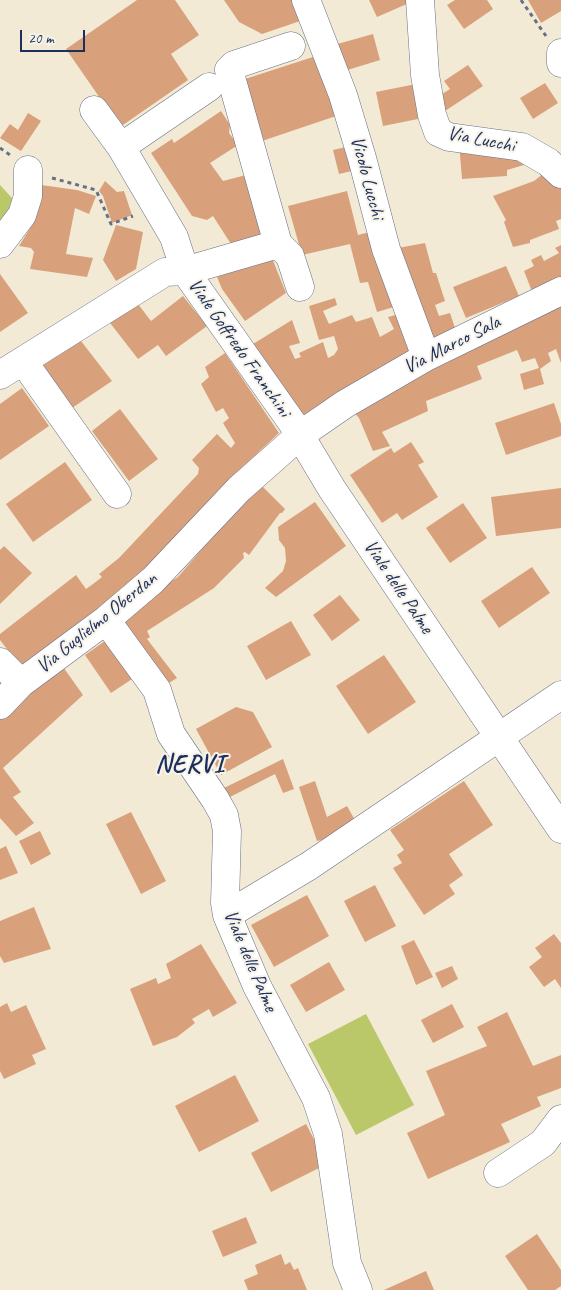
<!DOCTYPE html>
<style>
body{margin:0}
#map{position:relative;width:561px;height:1290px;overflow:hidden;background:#f2ead4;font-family:Caveat,sans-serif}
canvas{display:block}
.scale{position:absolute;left:20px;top:30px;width:65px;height:22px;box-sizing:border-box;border:2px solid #1b2f5e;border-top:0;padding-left:6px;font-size:15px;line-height:18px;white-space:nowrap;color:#1b2f5e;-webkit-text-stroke:4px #f7f3e8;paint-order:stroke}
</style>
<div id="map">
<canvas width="561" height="1290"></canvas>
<div class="scale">20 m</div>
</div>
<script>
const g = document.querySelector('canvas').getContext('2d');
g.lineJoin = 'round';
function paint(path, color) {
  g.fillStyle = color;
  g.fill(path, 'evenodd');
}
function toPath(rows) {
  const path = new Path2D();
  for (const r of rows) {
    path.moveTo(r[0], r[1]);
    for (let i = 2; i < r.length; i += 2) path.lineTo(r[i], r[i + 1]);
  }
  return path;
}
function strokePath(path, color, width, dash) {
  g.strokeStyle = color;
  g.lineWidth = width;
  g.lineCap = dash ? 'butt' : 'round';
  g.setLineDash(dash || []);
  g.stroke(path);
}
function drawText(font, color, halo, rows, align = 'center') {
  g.font = font + ' Caveat,sans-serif';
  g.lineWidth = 4;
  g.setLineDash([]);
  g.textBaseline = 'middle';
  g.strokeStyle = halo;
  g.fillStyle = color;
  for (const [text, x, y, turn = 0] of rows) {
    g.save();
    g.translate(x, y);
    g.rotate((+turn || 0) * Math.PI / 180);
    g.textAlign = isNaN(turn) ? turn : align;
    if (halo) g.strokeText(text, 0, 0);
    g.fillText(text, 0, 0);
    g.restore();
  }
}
const green = toPath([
 [0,185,21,208,0,231],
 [366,1014,414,1105,356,1135,308,1044]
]);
const building = toPath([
 [137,0,175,0,199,35,171,54,188,80,120,127,66,49],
 [224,0,297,0,303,20,262,34,239,22],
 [369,0,416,0,377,17],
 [455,0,487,0,493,9,464,29,447,5],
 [528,0,561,0,561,11,541,23],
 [373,34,380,60,341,72,334,45],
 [316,56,336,116,262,141,242,80],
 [468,65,483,86,445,111,436,98,450,89,444,81],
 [421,83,428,117,383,126,376,92],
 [545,83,558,103,533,119,520,98],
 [221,111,230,125,229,133,238,145,210,163,223,181,246,175,264,236,231,244,213,216,207,220,192,216,151,153,172,139,174,143],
 [28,113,41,121,21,151,0,138,10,124,18,130],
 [459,143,533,159,524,165,507,170,507,176,462,179],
 [354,145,360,169,339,174,333,150],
 [549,169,561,179,561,219,556,221,559,229,530,240,530,243,513,247,504,222,506,220,493,196,534,181],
 [105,181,117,192,124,191,132,215,112,223,103,196,99,191],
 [41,185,77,190,96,196,89,214,75,208,66,254,93,258,87,277,30,269,34,252,31,248,19,246,34,222],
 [347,191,358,235,378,230,404,304,377,312,368,282,360,283,350,244,302,255,288,206],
 [116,225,143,232,136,269,116,281,103,260],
 [425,243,433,273,436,273,445,301,435,305,439,316,450,313,456,331,425,345,387,250],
 [561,245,561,281,533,294,524,271,534,266,531,260,541,255,544,261,559,253,555,248],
 [272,258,286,293,245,321,222,289,217,277],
 [506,266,519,296,466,318,453,287],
 [0,274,28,313,0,332],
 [183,296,207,326,166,356,158,345,138,359,107,319,135,300,151,321],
 [335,298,337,305,323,311,329,324,352,315,356,322,372,317,380,337,394,329,388,317,406,312,419,346,325,405,323,402,302,416,253,344,292,320,300,343,289,346,295,359,301,357,299,353,323,342,328,358,334,355,338,349,334,336,319,340,309,306],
 [561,301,561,363,556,349,548,353,551,361,540,369,544,384,524,390,520,374,539,368,535,358,522,362,517,350,477,366,482,379,426,401,428,411,382,432,390,446,373,451,359,418,351,409],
 [81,341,112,381,69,410,39,368],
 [225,353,279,433,222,486,129,587,20,666,0,640,0,634,76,575,86,589,93,584,102,577,99,574,119,558,198,474,199,468,192,460,217,434,231,448,235,443,223,423,229,418,223,408,216,412,201,384,209,377,205,367],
 [22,388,49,426,0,460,0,404],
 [554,403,561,424,561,436,506,455,495,423],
 [120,409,158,459,129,481,92,431],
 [411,442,424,462,418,465,438,497,402,520,397,513,382,523,350,475,391,448,394,453],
 [65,462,92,500,33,542,6,504],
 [259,483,285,509,282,513,280,513,249,555,245,552,243,553,244,558,214,588,147,631,150,637,147,639,177,678,164,686,122,621,138,603,178,577],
 [561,488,561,528,496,536,491,497],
 [315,502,346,546,276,597,265,588,283,571,286,561,285,548,279,540,278,527],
 [463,503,487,538,450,563,426,528],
 [4,546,32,573,0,604,0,550],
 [532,567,550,593,499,628,481,601],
 [340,595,360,620,332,641,313,615],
 [291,621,311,655,266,680,247,646],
 [105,641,132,679,111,693,85,655],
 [384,655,416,702,368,734,336,686],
 [61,664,83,695,3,768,21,792,13,797,34,823,16,836,0,818,0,719,36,681],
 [236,707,253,712,272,747,221,775,196,729],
 [283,759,294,789,283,793,275,774,230,797,224,788],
 [315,781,327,817,347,806,356,822,331,838,317,841,299,787],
 [464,781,493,825,449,854,463,875,449,885,455,894,424,915,393,868,402,863,397,855,404,850,390,830],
 [131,812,166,881,141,894,106,824],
 [40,831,51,854,31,865,19,841],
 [6,846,18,873,0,880,0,849],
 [375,885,396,926,365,942,344,901],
 [307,895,329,936,274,967,251,925],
 [34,907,51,949,4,963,0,956,0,921],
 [554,934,561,943,561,988,555,979,544,987,529,967,542,957,535,948],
 [414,940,433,977,416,985,401,946],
 [201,944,237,1003,213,1017,209,1009,192,1019,195,1023,177,1037,153,1046,130,989,156,978,158,984,171,978,166,964],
 [329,962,345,990,306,1012,290,985],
 [452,966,458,979,442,988,435,973],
 [7,1003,11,1012,26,1005,46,1049,32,1055,36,1064,4,1079,0,1071,0,1007],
 [452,1004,464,1027,433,1043,421,1020],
 [507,1012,533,1066,561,1055,561,1088,537,1097,541,1106,501,1124,510,1142,428,1179,407,1133,445,1115,426,1071,487,1046,477,1027],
 [235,1075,259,1121,199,1152,175,1106],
 [306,1124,327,1164,271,1192,251,1153],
 [246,1217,257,1243,223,1257,212,1231],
 [537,1234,561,1270,561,1286,555,1290,528,1290,505,1256],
 [281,1254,285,1265,290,1262,294,1270,298,1268,307,1290,248,1290,244,1280,258,1274,255,1265],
 [426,1271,434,1290,384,1290]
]);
const path = toPath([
 [521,0,546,36],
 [0,148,10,155],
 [52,178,96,190,111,224,133,216]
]);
const minor = toPath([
 [306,0,343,95,362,158,386,249,426,357],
 [420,0,425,75,432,115,438,132,449,137,522,147,548,162,561,174],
 [561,53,561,63],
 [94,110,121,147,174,237,185,271,293,424,332,489,561,829],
 [121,147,209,87],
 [0,244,22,215,28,196,28,170],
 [278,244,229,70,234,65,291,46],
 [278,244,290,256,300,287],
 [23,361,117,494],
 [0,375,165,272,185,271,278,244],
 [106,620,157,690,171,734,215,799,224,815,227,831,225,903,227,915,257,986,316,1098,328,1134,347,1263,358,1290],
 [0,662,21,683],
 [0,705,21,683,106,620,153,580,239,489,300,435,345,404,426,357,561,291],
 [227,915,309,866,561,695],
 [498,1173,543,1143,561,1119]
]);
const streetNames = [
 ["Via Lucchi",481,140,11],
 ["Vicolo Lucchi",367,178,75],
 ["Via Marco Sala",452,345,-27],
 ["Viale Goffredo Franchini",239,348,55],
 ["Viale delle Palme",398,587,56],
 ["Via Guglielmo Oberdan",97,623,-39],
 ["Viale delle Palme",250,961,67]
];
const districtNames = [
 ["NERVI",190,765]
];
paint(green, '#bac86a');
paint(building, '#d9a07c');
strokePath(minor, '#667087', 29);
strokePath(path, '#667087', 3, [4, 4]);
strokePath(minor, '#fff', 28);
drawText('20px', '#1b2f5e', '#f7f3e8', streetNames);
g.letterSpacing = '1px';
drawText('bold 25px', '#1b2f5e', '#f7f3e8', districtNames);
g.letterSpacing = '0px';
</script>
